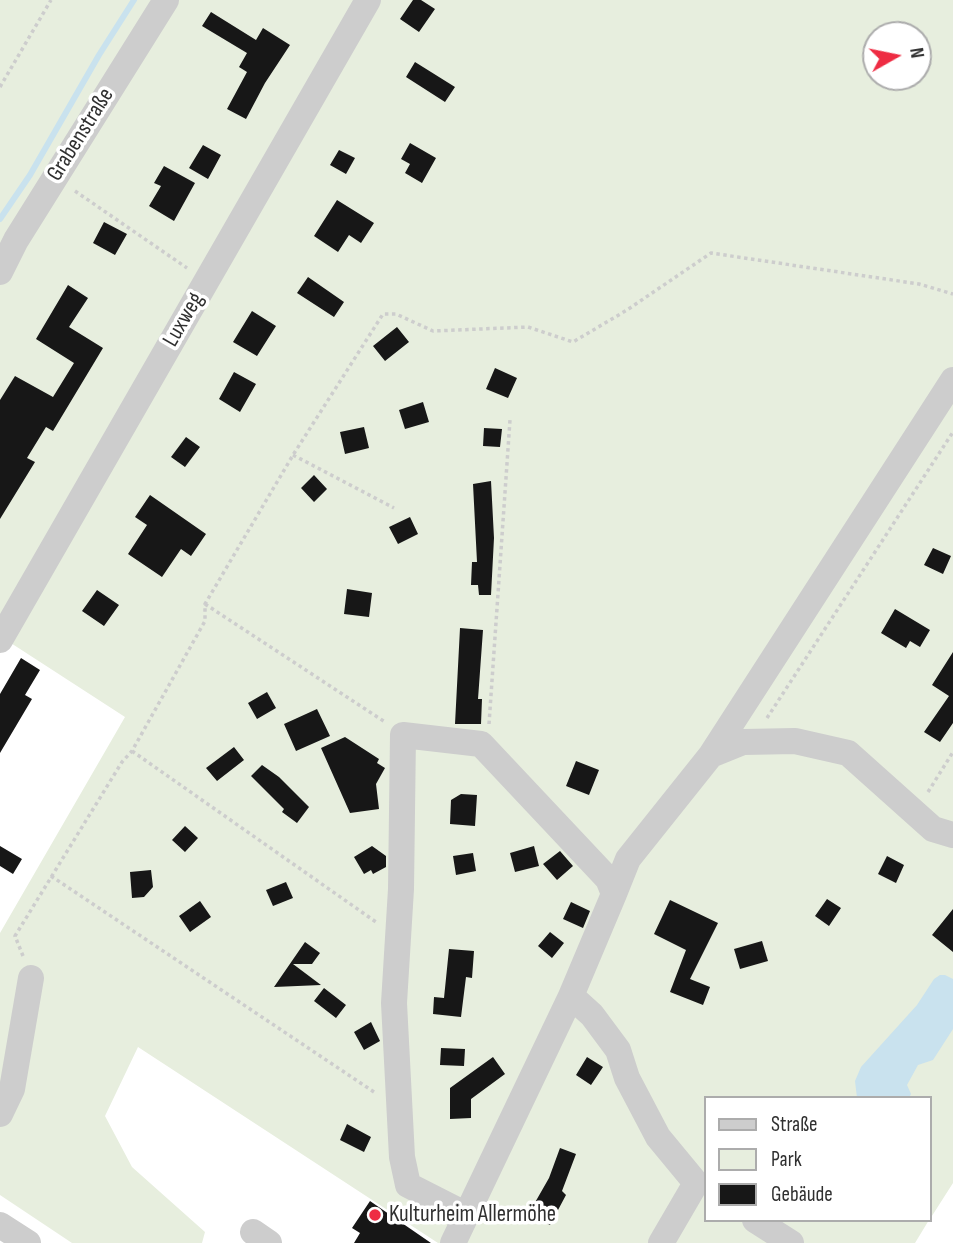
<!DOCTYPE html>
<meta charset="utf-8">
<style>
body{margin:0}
#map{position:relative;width:953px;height:1243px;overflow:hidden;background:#fff;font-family:"Sofia Sans Condensed",sans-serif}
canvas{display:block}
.legend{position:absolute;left:704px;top:1096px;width:228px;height:126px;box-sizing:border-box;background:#fff;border:2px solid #acacac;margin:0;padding:9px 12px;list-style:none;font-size:21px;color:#303030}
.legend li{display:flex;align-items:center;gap:14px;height:35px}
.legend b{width:35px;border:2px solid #acacac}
.north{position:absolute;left:862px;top:21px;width:70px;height:70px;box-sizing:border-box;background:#fff;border:2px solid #acacac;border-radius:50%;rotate:81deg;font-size:19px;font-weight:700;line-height:28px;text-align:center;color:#303030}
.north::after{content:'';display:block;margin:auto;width:24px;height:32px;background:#ee2c43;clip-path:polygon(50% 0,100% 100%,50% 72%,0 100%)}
</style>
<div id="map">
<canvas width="953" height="1243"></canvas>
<ul class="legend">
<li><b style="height:9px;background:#cdcdcd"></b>Straße</li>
<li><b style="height:19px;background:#e7eede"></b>Park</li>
<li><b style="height:19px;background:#171717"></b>Gebäude</li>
</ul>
<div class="north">N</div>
</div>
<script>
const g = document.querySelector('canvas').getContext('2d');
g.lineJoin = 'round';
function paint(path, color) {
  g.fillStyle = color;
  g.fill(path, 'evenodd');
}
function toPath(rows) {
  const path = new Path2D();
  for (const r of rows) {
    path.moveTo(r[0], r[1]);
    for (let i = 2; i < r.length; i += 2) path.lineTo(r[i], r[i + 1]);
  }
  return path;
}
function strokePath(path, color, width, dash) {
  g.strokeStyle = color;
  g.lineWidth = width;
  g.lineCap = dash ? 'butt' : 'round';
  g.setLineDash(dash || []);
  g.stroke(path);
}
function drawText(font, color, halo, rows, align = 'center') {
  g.font = font + ' "Sofia Sans Condensed",sans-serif';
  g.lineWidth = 7;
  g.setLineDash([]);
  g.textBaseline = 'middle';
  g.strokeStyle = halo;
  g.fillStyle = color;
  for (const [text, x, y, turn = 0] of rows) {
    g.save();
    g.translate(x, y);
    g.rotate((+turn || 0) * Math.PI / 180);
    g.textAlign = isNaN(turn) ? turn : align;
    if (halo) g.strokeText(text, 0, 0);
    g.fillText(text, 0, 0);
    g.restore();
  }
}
const green = toPath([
 [0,0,953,0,953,1183,930,1219,930,1098,706,1098,706,1220,929,1220,915,1243,438,1243,138,1047,105,1116,132,1167,205,1232,202,1243,72,1243,0,1195,0,933,125,717,0,636],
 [876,35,918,35,918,77,876,77]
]);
const water = toPath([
 [940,975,945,975,953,979,953,1029,933,1060,918,1065,907,1085,911,1094,909,1098,857,1098,855,1081,861,1067,917,1005,934,979]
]);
const stream = toPath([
 [0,219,30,175,99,55,134,0]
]);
const building = toPath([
 [413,0,421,0,435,9,419,32,400,19],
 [211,12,256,40,263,28,290,45,265,83,246,119,227,109,247,72,239,67,247,53,202,26],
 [415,62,455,87,445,102,406,77],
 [410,143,436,158,422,183,405,173,410,164,401,159],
 [203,145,221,155,208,179,189,168],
 [339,150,355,158,346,174,330,165],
 [164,166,195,183,174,221,149,206,161,186,154,183],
 [337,200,374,223,361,243,349,235,338,252,314,236],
 [104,222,127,234,115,255,93,243],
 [308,277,344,302,334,317,297,293],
 [68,285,88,298,69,327,103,348,53,431,46,427,27,458,35,462,0,519,0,400,15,376,53,397,74,363,36,339],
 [252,311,276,326,257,356,233,342],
 [397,327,409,342,385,361,373,346],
 [495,368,517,378,508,398,486,389],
 [234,372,256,384,240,412,219,399],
 [423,402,429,422,405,429,399,410],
 [364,427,369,448,345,454,340,432],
 [484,428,502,429,500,447,483,446],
 [186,437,200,447,185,467,171,457],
 [314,475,327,489,314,502,301,488],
 [491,481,494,538,491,595,479,595,478,585,471,585,472,562,477,562,473,484],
 [150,495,206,534,191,556,181,549,162,577,128,554,147,525,135,517],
 [410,517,418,534,398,544,389,527],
 [933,548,951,556,943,574,924,565],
 [347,589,372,593,369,617,344,614],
 [97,590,119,605,104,626,82,611],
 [895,609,930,630,920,647,910,641,906,648,881,633],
 [460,628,483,630,478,699,482,699,481,724,455,724],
 [953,652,953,723,940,742,924,732,949,696,932,685],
 [21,658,40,670,25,695,32,699,0,753,0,694],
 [267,692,276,708,257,719,248,703],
 [317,709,330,736,296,751,284,724],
 [345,737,379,759,377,763,385,768,376,784,379,809,350,813,321,748],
 [234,747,244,760,217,781,206,768],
 [576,761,599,770,589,795,566,786],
 [262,765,279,777,309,807,297,823,282,812,284,809,251,776],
 [461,794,477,795,475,826,450,824,451,800],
 [185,826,198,838,185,852,172,840],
 [0,846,22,859,13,874,0,866],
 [372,846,386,856,386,867,373,874,371,870,364,874,354,857],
 [534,846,539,866,515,872,510,853],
 [560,851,573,866,557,880,543,864],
 [473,853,476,871,456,875,453,856],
 [887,856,904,865,896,883,878,874],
 [151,870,153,887,144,897,132,898,130,872],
 [286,882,293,898,273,906,266,890],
 [827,899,841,908,829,926,815,916],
 [670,900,718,923,690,979,710,987,703,1005,670,992,686,950,654,934],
 [200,901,211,917,190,932,179,916],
 [571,902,590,911,583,928,563,919],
 [953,909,953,952,932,935],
 [550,932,564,943,552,958,538,946],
 [762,941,768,961,740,969,734,949],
 [305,942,320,953,312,964,293,964,321,985,274,987],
 [449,949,474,951,472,978,466,977,461,1017,433,1014,434,997,444,998],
 [324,988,346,1005,336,1018,314,1001],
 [371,1022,380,1041,364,1050,354,1032],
 [441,1048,465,1049,464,1066,440,1065],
 [493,1057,505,1074,471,1099,471,1118,450,1119,450,1088],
 [587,1057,603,1067,591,1085,576,1075],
 [347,1124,371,1137,364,1152,340,1140],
 [560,1148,576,1154,562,1191,566,1195,550,1225,529,1213,549,1178],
 [370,1201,431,1243,354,1243,360,1233,352,1228]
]);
const path = toPath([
 [0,87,51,0],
 [75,191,187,268],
 [293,455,394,508],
 [205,604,385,722],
 [767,718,953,432],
 [489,724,510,420],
 [132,751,376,922],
 [928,792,953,752],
 [51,876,374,1092],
 [23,956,15,936,122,762,132,751,205,621,205,604,293,455,383,314,396,314,433,331,528,327,573,342,627,310,711,253,919,284,953,294]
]);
const minor = toPath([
 [0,272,16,240,166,0],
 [0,640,368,0],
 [711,755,953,380],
 [614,894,628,859,711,755,743,742,795,741,848,753,933,829,953,835],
 [571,996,592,1015,618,1050,627,1078,658,1137,696,1183,661,1243],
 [0,1114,12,1089,31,978],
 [755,1220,791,1243],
 [0,1225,28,1243],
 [253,1232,269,1243],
 [453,1243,571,996,614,894,608,879,481,744,403,735,401,889,394,1003,402,1157,408,1185,465,1214]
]);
const markers = [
 [375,1215,7,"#ee2c43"]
];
const streetNames = [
 ["Grabenstraße",81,135,-58],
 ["Luxweg",184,320,-60]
];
const poiNames = [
 ["Kulturheim Allermöhe",389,1215]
];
paint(green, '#e7eede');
paint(water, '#c9e2ee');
strokePath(stream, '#c9e2ee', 6);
paint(building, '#171717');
strokePath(path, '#cdcdcd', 3.5, [3.5, 3.5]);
strokePath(minor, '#cdcdcd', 26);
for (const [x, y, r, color] of markers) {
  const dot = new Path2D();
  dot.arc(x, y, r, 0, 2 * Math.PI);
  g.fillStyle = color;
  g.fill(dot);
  strokePath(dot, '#fff', 2.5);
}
drawText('23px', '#303030', '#fff', streetNames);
drawText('23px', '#303030', '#fff', poiNames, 'left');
</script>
